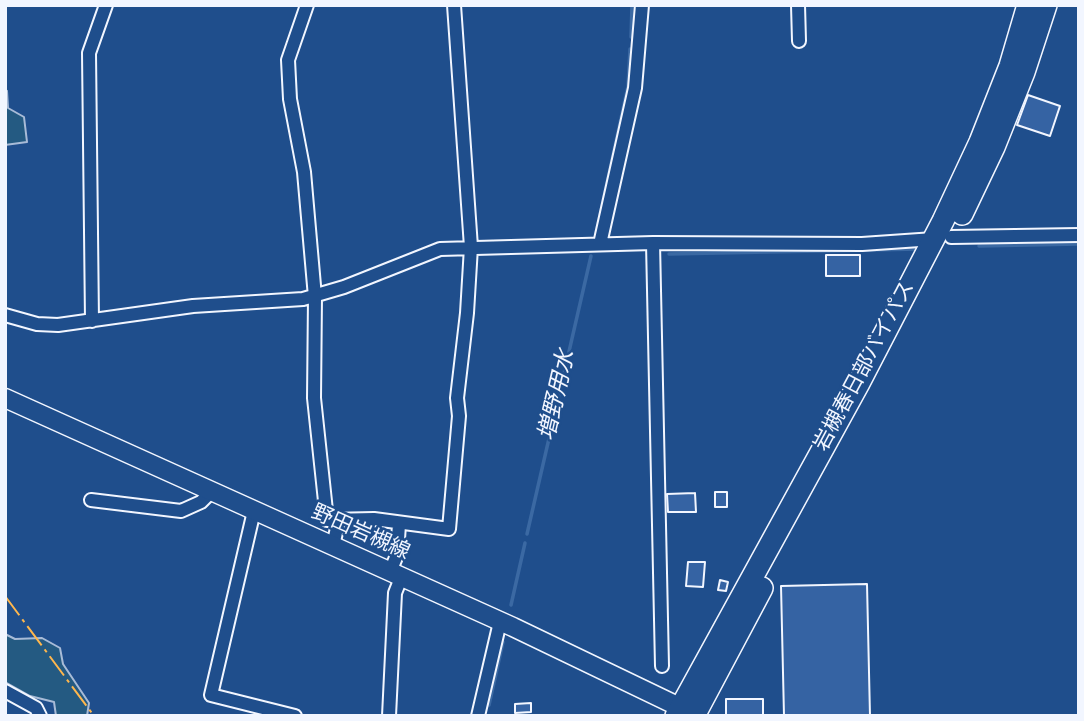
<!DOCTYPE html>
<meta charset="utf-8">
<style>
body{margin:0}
#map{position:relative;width:1084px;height:721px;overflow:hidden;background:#1f4e8c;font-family:Spectral,serif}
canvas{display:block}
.frame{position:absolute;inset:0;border:7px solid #f2f6ff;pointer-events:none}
</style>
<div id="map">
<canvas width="1084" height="721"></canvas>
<div class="frame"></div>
</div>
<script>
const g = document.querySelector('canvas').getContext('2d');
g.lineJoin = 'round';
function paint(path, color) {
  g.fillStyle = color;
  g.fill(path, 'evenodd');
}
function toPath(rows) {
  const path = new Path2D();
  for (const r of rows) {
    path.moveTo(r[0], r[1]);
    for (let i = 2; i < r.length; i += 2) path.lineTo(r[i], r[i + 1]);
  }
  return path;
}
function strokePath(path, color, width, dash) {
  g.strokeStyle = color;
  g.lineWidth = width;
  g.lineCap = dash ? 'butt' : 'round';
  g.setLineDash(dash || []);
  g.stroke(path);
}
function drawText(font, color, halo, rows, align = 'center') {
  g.font = font + ' Spectral,"Noto Sans JP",serif';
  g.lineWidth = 5;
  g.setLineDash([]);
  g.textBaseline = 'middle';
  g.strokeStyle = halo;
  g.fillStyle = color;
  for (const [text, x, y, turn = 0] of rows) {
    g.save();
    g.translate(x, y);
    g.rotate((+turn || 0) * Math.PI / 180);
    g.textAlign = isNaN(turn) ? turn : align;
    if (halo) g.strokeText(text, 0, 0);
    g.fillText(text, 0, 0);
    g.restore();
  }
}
const green = toPath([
 [5,90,7,91,8,108,24,117,27,142,5,145,5,90],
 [5,634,15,639,42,638,60,648,63,664,89,703,87,716,56,716,54,702,30,696,5,682,5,634]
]);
const stream = toPath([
 [631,37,632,5],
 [596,233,628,86,630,49],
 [979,246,1079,244],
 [669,254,919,249],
 [527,534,591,256],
 [511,605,525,543],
 [489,705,503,642]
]);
const building = toPath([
 [1028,95,1060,106,1050,136,1017,125,1028,95],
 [826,255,860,255,860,276,826,276,826,255],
 [715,492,727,492,727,507,715,507,715,492],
 [695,493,696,512,668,512,667,494,695,493],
 [688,562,705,562,703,587,686,586,688,562],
 [720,580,728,582,726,591,718,590,720,580],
 [867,584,870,716,784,716,781,586,867,584],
 [726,699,763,699,763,716,726,716,726,699],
 [531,703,531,712,515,713,515,704,531,703]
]);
const street = toPath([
 [307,5,288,60,290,99,304,172,315,297,314,398,327,520,374,519,449,529,459,416,457,398,467,313,471,247,454,5],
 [798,5,799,41],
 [951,237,1079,235],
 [653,243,662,666],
 [600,244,635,88,642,5],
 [5,315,37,324,58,325,193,306,303,299,344,287,440,249,653,243,862,244,934,239],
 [92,321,89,53,106,5],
 [91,500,181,511,201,502,211,492],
 [254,511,211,695,295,716],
 [333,546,339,519],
 [390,572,397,555,399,524],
 [5,691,36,708,40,716],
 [389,716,395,593,401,578],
 [478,716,500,622]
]);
const primary = toPath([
 [5,398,513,627,692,713]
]);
const highway = toPath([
 [962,214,994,147,1024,72,1046,5],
 [676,716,859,383,943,221,980,142,1010,66,1028,5],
 [694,716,762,588]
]);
const power = toPath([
 [5,596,94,716]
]);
const streetNames = [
 ["岩槻春日部バイパス",866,367,-62],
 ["野田岩槻線",360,534,24]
];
const waterNames = [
 ["増野用水",559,396,-77]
];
paint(green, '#245a82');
strokePath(green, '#a8bbd7', 2);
strokePath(stream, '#3b69a3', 3.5);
paint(building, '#3563a3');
strokePath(building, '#f2f6ff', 2);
strokePath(street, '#f2f6ff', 16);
strokePath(primary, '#f2f6ff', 21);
strokePath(highway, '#f2f6ff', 24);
strokePath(street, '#1f4e8c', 12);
strokePath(primary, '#1f4e8c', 18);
strokePath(highway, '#1f4e8c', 21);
strokePath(power, '#ffb74d', 2, [24, 5, 3.5, 5]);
drawText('21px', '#f2f6ff', '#1f4e8c', streetNames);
drawText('italic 23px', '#f2f6ff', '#1f4e8c', waterNames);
</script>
